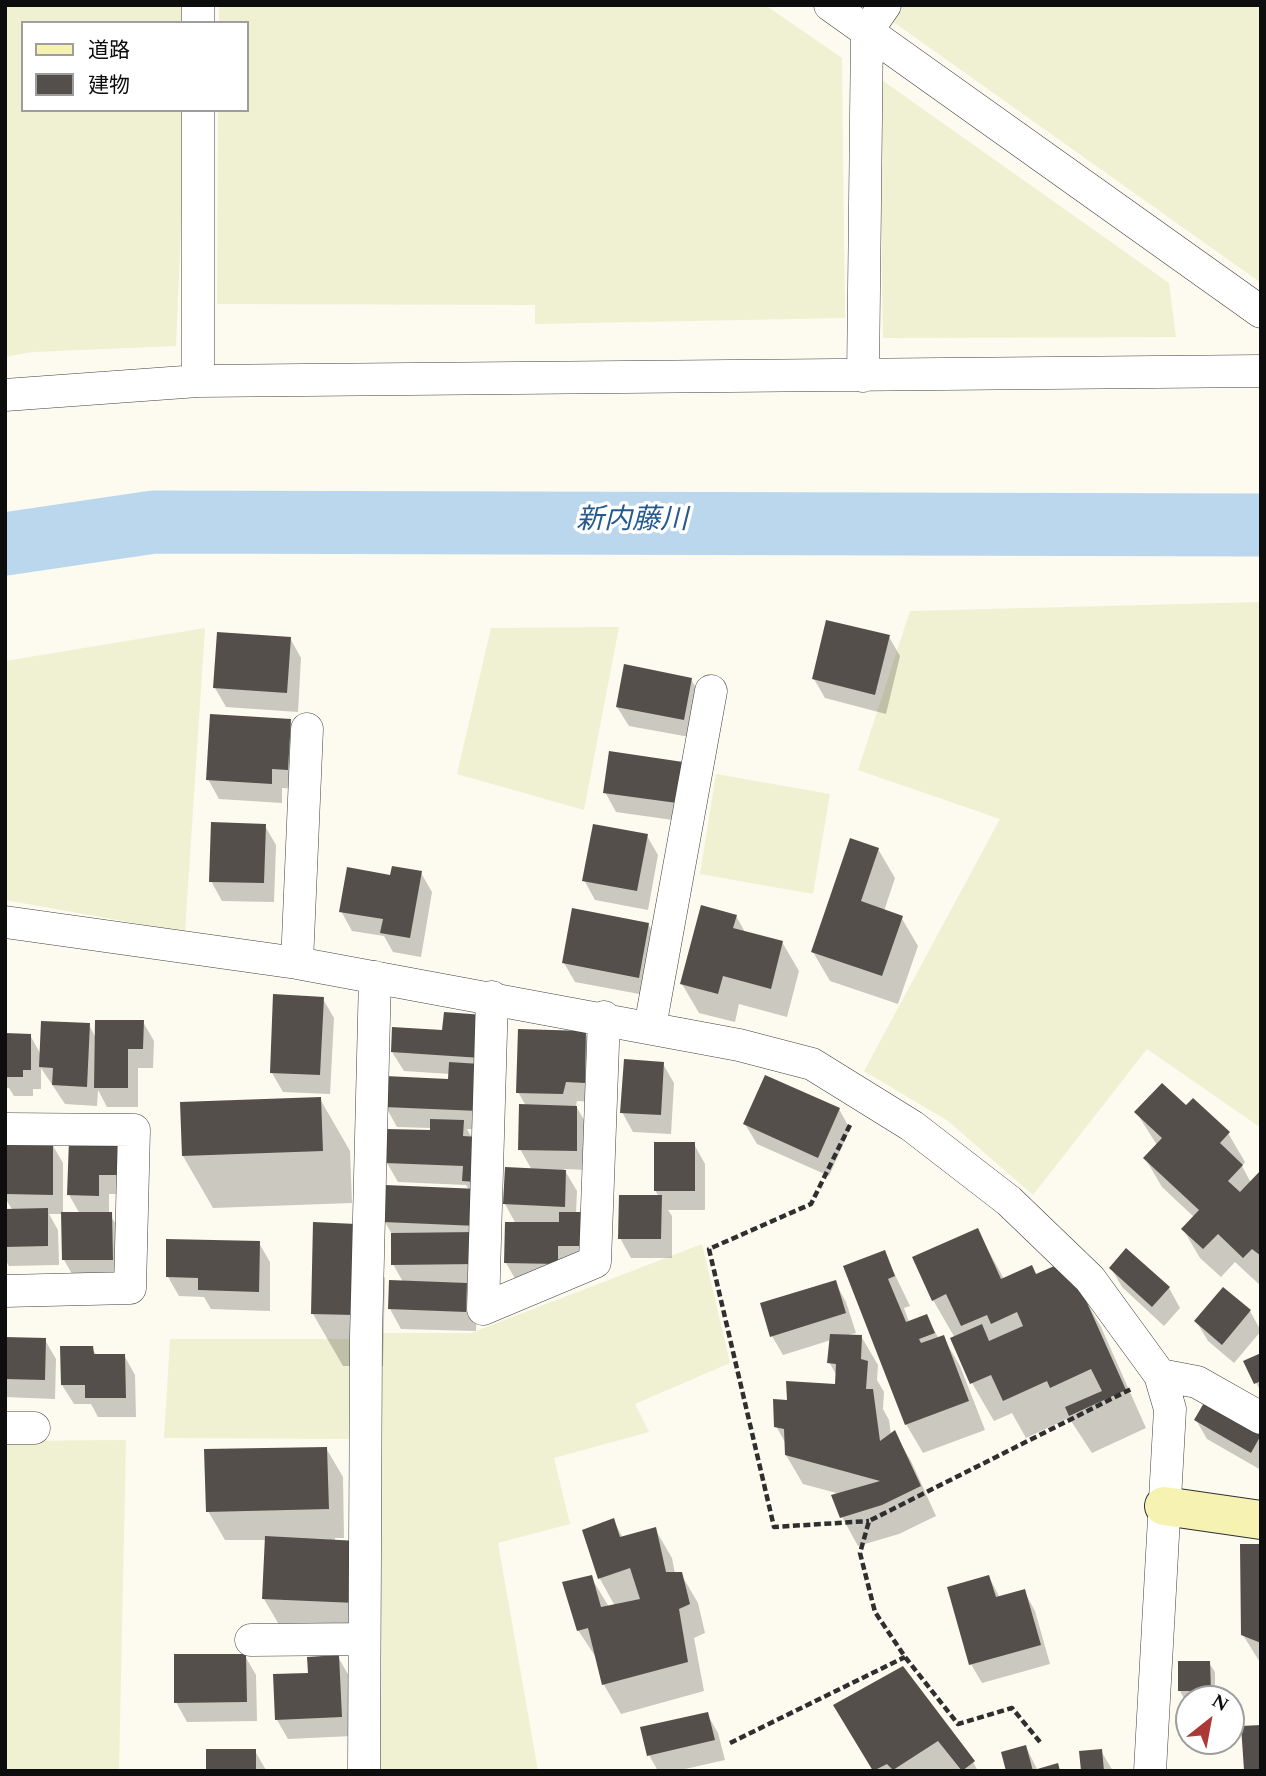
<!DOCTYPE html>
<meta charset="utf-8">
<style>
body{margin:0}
#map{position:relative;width:1266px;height:1776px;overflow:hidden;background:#fdfbef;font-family:Spectral,"Noto Sans JP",serif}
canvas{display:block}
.frame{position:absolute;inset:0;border:7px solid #0d0d0d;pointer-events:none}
.legend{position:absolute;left:21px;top:21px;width:228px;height:91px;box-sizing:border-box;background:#fff;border:2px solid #9e9e9e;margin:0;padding:9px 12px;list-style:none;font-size:21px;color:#0d0d0d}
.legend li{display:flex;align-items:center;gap:14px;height:35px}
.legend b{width:35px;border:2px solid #9e9e9e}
.north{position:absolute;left:1175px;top:1685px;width:70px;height:70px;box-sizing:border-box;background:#fff;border:2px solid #9e9e9e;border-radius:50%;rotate:31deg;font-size:19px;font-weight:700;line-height:28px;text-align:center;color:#0d0d0d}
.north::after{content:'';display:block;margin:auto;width:24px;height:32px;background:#ac3936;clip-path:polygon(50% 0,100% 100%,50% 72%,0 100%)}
</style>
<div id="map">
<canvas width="1266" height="1776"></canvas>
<div class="frame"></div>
<ul class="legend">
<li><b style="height:9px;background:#f5f2b2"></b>道路</li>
<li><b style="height:19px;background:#544f4b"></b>建物</li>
</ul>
<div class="north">N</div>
</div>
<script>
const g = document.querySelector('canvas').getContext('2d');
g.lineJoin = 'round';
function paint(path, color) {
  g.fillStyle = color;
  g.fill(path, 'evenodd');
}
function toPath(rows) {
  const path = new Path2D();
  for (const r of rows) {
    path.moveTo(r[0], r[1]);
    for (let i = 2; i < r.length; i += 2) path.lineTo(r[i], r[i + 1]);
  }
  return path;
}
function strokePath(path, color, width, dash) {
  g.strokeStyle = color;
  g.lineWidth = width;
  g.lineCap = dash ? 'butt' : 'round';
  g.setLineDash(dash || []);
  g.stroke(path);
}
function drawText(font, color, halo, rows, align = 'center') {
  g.font = font + ' Spectral,"Noto Sans JP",serif';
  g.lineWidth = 7;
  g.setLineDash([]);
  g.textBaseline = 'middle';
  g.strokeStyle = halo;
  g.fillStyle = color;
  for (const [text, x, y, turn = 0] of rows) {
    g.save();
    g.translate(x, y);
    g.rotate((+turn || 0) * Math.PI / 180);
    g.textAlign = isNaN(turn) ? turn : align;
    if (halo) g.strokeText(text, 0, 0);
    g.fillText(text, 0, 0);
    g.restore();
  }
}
const farmland = toPath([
 [5,5,187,5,187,23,23,23,23,110,186,110,176,346,32,352,5,357],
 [219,5,765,5,842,58,845,318,535,324,535,305,217,304,218,110,247,110,247,23,219,23],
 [903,5,1261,5,1261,283,892,21],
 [879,78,1169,283,1176,337,883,338],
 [1261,602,1261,1128,1147,1049,1033,1195,948,1121,864,1071,1000,819,858,770,910,611],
 [619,627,584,810,457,774,491,628],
 [205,628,185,932,5,900,5,661],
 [716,774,830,794,813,894,700,874],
 [702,1244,730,1363,635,1404,649,1432,554,1458,570,1524,498,1543,538,1771,377,1771,375,1333,471,1333],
 [170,1339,353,1339,355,1439,164,1438],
 [126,1440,119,1771,5,1771,5,1441]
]);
const shadow = toPath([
 [889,637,900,656,886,714,825,698,814,679],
 [290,638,301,658,298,712,226,707,215,688],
 [691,679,702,699,695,738,629,726,617,707],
 [290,721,301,741,298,789,282,788,282,803,219,799,208,779],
 [682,764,687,822,616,812,605,792],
 [265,826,276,845,274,902,222,901,211,881],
 [647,836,658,855,648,910,595,900,584,880],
 [878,849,895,878,884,911,901,917,918,946,898,1004,830,981,813,952],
 [421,873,432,892,421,957,393,952,384,936,352,931,341,911,392,877],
 [736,916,745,932,782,942,799,971,787,1017,739,1004,735,1022,699,1013,682,984],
 [648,924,660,944,650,996,575,982,564,963],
 [323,999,334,1018,330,1094,283,1092,272,1073],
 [483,1016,489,1130,467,1129,472,1138,487,1283,465,1283,477,1304,476,1331,401,1329,390,1309,403,1282,393,1264,393,1236,385,1222,469,1190,466,1185,398,1182,387,1163,431,1132,431,1128,397,1127,386,1107,450,1081,450,1074,404,1071,392,1052],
 [143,1022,154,1041,153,1068,138,1068,138,1107,107,1107,98,1090,97,1106,65,1104,41,1068,41,1089,33,1089,33,1096,14,1096,9,1088,5,1088,5,1035,30,1035,41,1055,89,1025,96,1038],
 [585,1033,597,1053,595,1102,577,1101,576,1106,588,1127,587,1170,564,1169,577,1191,576,1214,600,1265,517,1282,506,1263,516,1224,505,1204,532,1170,520,1149,526,1106,518,1092],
 [663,1064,674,1083,671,1134,633,1132,622,1112],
 [320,1099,350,1151,352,1203,213,1208,183,1156],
 [1186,1108,1228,1133,1245,1162,1242,1166,1251,1183,1261,1172,1261,1286,1235,1262,1221,1277,1200,1258,1183,1229,1194,1217,1162,1187,1145,1158,1157,1145,1136,1112],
 [839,1109,850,1129,829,1176,757,1144,745,1124],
 [5,1143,52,1144,63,1163,63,1214,80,1214,69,1195,119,1143,129,1194,109,1194,109,1214,122,1233,123,1279,75,1279,64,1260,63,1214,49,1214,58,1230,59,1265,9,1266,5,1259,5,1211,13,1211,5,1198],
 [694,1144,705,1164,705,1210,668,1210,672,1216,672,1258,631,1258,620,1238,659,1197,655,1190],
 [355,1226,385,1278,383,1366,343,1366,313,1314],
 [977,1230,1004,1279,1037,1276,1078,1288,1101,1327,1146,1428,1092,1453,1069,1418,1026,1438,1012,1413,994,1421,972,1383,952,1339,955,1338,933,1300],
 [259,1243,270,1262,270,1311,211,1309,204,1297,179,1296,168,1277],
 [884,1252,910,1306,904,1308,909,1322,926,1316,939,1339,943,1337,960,1366,985,1430,923,1453,906,1424],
 [1111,1268,1169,1288,1180,1308,1164,1326,1122,1287],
 [835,1282,846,1302,856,1333,848,1335,861,1336,878,1365,877,1380,884,1392,883,1409,889,1420,891,1435,894,1433,911,1461,936,1516,899,1534,858,1546,842,1517,840,1494,803,1484,786,1455,786,1444,776,1426,789,1402,836,1386,837,1376,829,1362,831,1340,783,1355,772,1336],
 [1250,1311,1261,1331,1234,1363,1208,1341,1196,1321],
 [5,1339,45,1340,56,1359,55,1399,5,1397],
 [92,1348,97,1356,124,1355,135,1375,136,1417,98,1417,91,1404,74,1404,62,1385],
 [1261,1354,1261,1392,1245,1362],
 [1196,1420,1261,1420,1261,1470,1207,1439],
 [326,1448,343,1477,344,1538,335,1538,335,1541,372,1631,281,1628,264,1599,266,1540,225,1540,208,1511],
 [613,1520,623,1538,655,1529,672,1558,675,1574,681,1574,698,1603,705,1633,694,1638,704,1691,621,1714,604,1685,597,1659,578,1630,591,1577,609,1607,615,1606,600,1579,584,1531],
 [1261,1546,1261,1664,1243,1635],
 [989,1577,1000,1598,1024,1591,1035,1611,1050,1664,982,1683,971,1664],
 [245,1656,256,1675,257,1721,187,1722,176,1702],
 [338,1657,349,1676,352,1736,288,1739,277,1720,309,1675],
 [1209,1663,1215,1672,1215,1699,1185,1700,1180,1691],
 [903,1668,973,1762,978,1771,875,1771,852,1734],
 [707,1714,718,1733,725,1760,676,1771,658,1771,649,1755],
 [1026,1747,1038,1771,1057,1766,1060,1771,1008,1771],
 [255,1751,266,1770,208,1771],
 [1101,1751,1113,1771,1083,1771]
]);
const river = toPath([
 [5,544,154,522,1261,525]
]);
const building = toPath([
 [826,620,890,635,875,695,812,679],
 [217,632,291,637,287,693,213,688],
 [624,664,692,678,684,720,616,707],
 [210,714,291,719,288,770,272,769,272,784,206,780],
 [609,751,683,762,677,803,603,793],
 [211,822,266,824,264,883,209,882],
 [593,824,648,834,637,891,582,881],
 [850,838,879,848,861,901,903,916,882,976,811,952],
 [392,866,422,871,410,938,380,933,383,919,339,912,347,867,390,875],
 [701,905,737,915,733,928,783,941,771,989,723,976,718,994,680,984],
 [572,908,649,923,639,978,562,963],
 [273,994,324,997,320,1075,270,1073],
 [444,1012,484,1015,481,1058,391,1052,392,1027,442,1030],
 [95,1020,144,1020,143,1049,128,1049,128,1088,94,1088],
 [41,1021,90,1023,87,1087,52,1085,53,1068,39,1067],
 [518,1029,586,1031,585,1083,566,1082,563,1094,516,1093],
 [5,1033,31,1034,31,1070,23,1070,23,1077,5,1077],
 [624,1059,664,1062,661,1115,620,1113],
 [449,1062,480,1064,479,1111,384,1107,385,1076,448,1079],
 [765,1075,840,1108,818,1158,743,1124],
 [1162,1083,1186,1105,1193,1098,1230,1132,1220,1143,1243,1165,1228,1181,1240,1192,1261,1170,1261,1256,1252,1249,1243,1258,1218,1234,1203,1249,1181,1229,1199,1210,1143,1158,1162,1138,1134,1112],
 [321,1097,323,1151,182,1156,180,1102],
 [519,1104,577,1106,577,1151,518,1150],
 [430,1119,464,1120,463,1136,478,1137,476,1182,462,1181,463,1166,385,1163,386,1129,430,1130],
 [69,1140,120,1142,119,1175,99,1175,99,1196,67,1195],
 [5,1142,53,1142,53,1195,5,1194],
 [654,1142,695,1142,695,1191,654,1191],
 [505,1167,566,1170,565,1207,503,1204],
 [385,1185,479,1189,478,1226,383,1222],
 [619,1195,662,1195,661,1239,618,1239],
 [48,1208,48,1246,5,1247,5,1209],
 [61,1212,112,1212,113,1260,62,1260],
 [559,1212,590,1212,590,1246,558,1246,558,1264,504,1263,505,1222,559,1222],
 [313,1222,356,1224,354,1315,311,1314],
 [978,1228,1001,1279,1032,1265,1036,1274,1059,1264,1080,1287,1126,1390,1069,1416,1065,1407,1102,1391,1091,1369,1050,1388,1047,1381,1003,1401,991,1375,970,1384,950,1338,982,1324,989,1341,1023,1326,1017,1312,991,1324,987,1315,961,1326,946,1294,932,1301,912,1257],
 [476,1232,477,1264,391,1265,391,1233],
 [166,1239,260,1241,259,1292,198,1290,198,1278,166,1277],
 [1126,1248,1170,1287,1152,1307,1109,1268],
 [885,1250,895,1276,888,1279,906,1322,927,1314,935,1333,919,1339,921,1343,944,1335,969,1401,905,1425,843,1266],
 [389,1280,467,1283,466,1312,388,1309],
 [836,1280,846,1313,770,1337,760,1303],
 [1223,1287,1251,1310,1222,1345,1194,1321],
 [830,1334,862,1335,861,1359,868,1361,866,1389,873,1389,880,1441,895,1430,921,1486,882,1505,840,1518,831,1495,880,1481,785,1455,784,1429,774,1427,773,1399,787,1400,786,1381,835,1384,836,1364,827,1363],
 [5,1337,46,1338,45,1380,5,1379],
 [60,1346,93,1346,94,1354,125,1354,126,1398,85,1398,85,1385,61,1385],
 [1261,1353,1261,1381,1254,1384,1243,1361],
 [1212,1389,1261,1418,1261,1435,1251,1453,1194,1420],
 [327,1447,329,1509,206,1512,204,1449],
 [614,1518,620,1537,656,1527,666,1572,682,1572,690,1604,679,1609,688,1662,602,1685,588,1628,577,1631,562,1582,592,1575,601,1607,640,1599,630,1568,598,1579,582,1530],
 [265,1536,358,1541,356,1603,262,1599],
 [1240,1544,1261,1544,1261,1643,1241,1635],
 [989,1575,996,1597,1025,1589,1041,1645,969,1665,947,1587],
 [174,1654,246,1654,247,1702,174,1703],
 [339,1655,342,1717,275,1720,273,1674,308,1673,307,1657],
 [1178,1661,1210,1661,1211,1691,1178,1691],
 [903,1666,975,1761,962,1771,938,1741,893,1770,887,1764,873,1771,833,1705],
 [708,1712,715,1740,647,1756,640,1727],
 [1261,1725,1261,1769,1244,1770,1241,1726],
 [1026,1745,1033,1771,1006,1771,1001,1752],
 [206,1749,256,1749,256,1771,206,1771],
 [1102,1749,1104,1771,1081,1771,1079,1751],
 [1058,1763,1060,1771,1034,1771,1034,1770]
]);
const path = toPath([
 [850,1125,811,1204,709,1249,774,1527,869,1521],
 [1040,1742,1012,1708,958,1724,905,1657,875,1612,860,1553,869,1521,1131,1389],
 [730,1743,905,1657]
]);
const street = toPath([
 [830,5,1261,312],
 [198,23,198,5],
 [863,376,867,31,885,5],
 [198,381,198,110],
 [5,395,198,381,1261,371],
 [5,922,297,963,739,1045,812,1064,912,1126,1009,1201,1090,1279,1160,1375,1170,1409,1150,1771],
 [297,963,307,729],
 [492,997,483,1309,595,1262,604,1017],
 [650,1027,711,691],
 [5,1129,134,1130,130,1288,5,1291],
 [1160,1375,1197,1382,1261,1418],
 [5,1428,34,1428],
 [251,1640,363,1639],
 [364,1771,366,1337,375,977]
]);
const secondary = toPath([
 [1164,1506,1261,1520]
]);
const waterNames = [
 ["新内藤川",632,523]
];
paint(farmland, '#f0f0d2');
paint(shadow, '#0003');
strokePath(river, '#bad7ee', 63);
paint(building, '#544f4b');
strokePath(street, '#404040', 33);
strokePath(secondary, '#2f2f2f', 40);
strokePath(path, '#2f2f2f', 4.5, [7, 3.5]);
strokePath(street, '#fff', 32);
strokePath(secondary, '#f5f2b2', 38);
drawText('italic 28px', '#265a8f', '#fff', waterNames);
</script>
